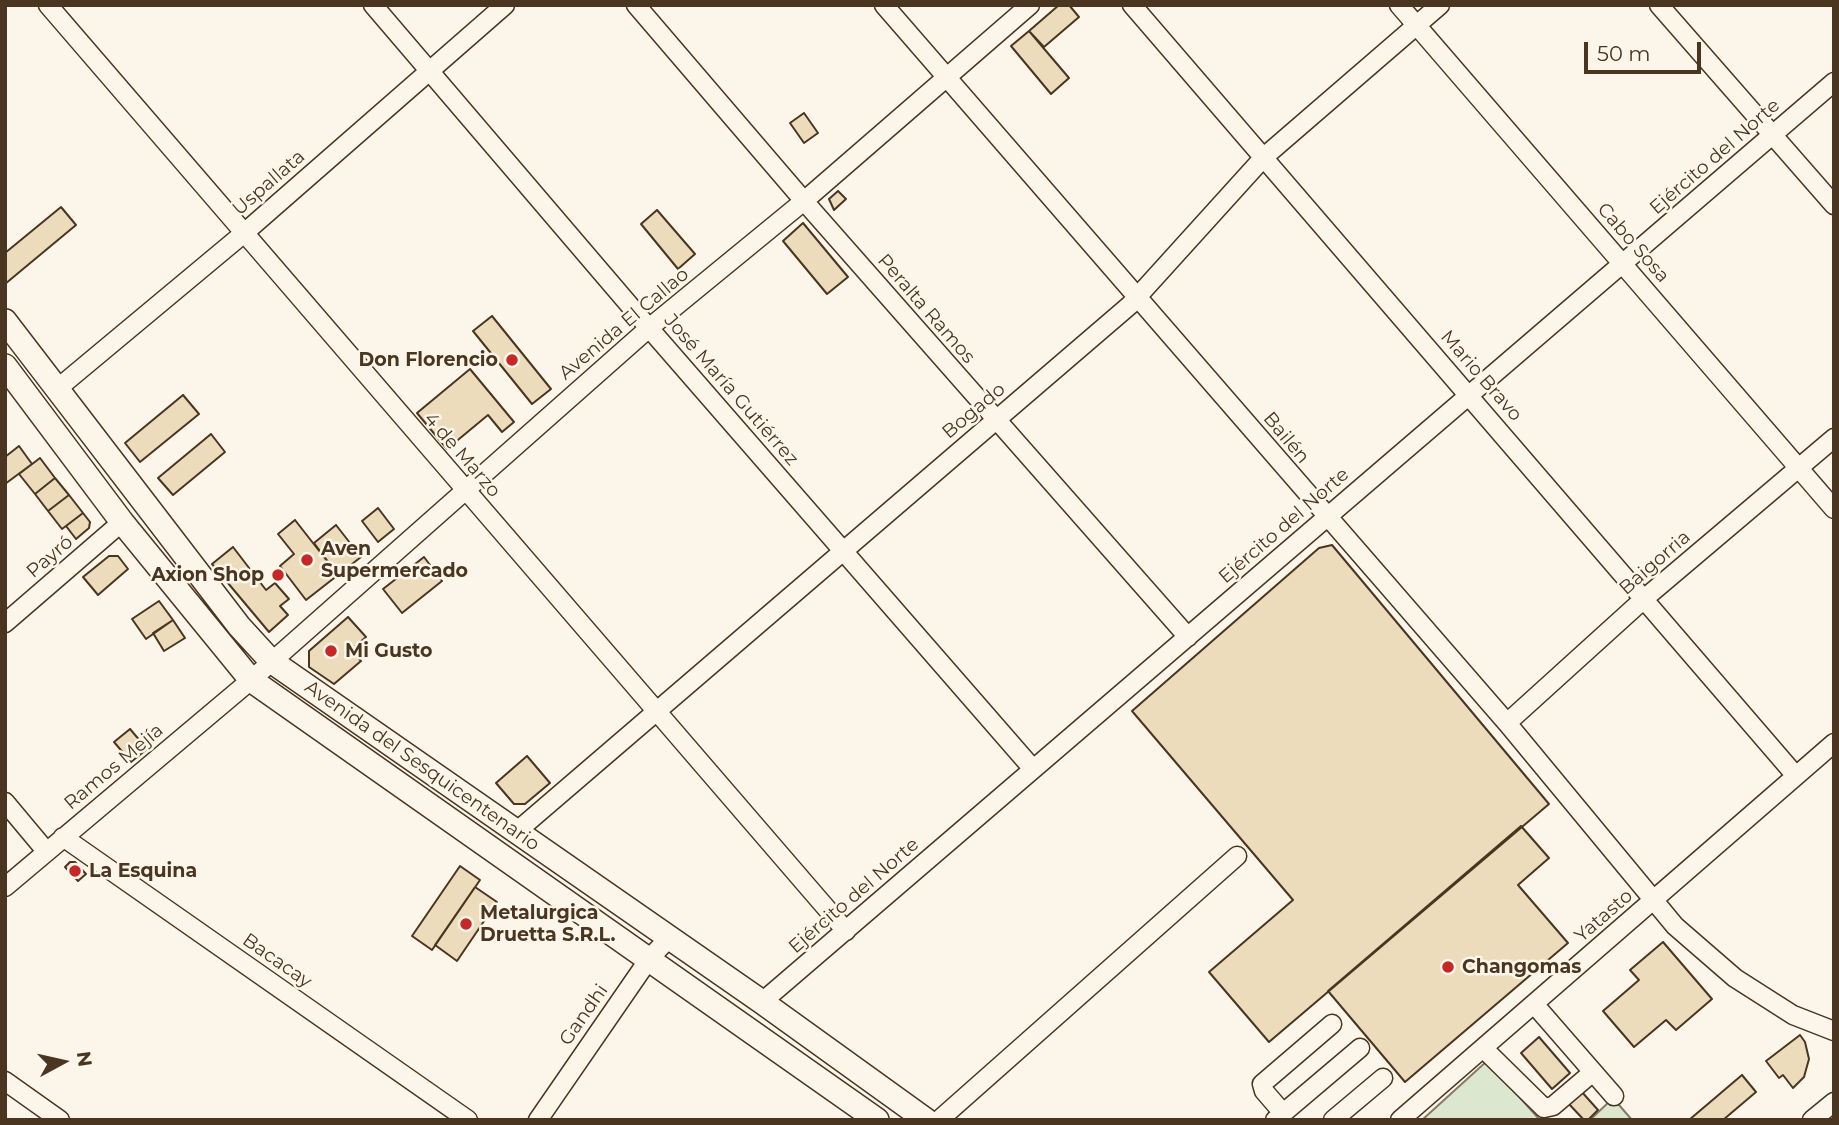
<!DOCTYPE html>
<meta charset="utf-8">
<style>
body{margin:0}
#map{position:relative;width:1839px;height:1125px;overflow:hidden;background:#fbf6e9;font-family:Montserrat,sans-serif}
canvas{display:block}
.frame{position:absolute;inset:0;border:7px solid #4a3520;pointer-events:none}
.north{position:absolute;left:28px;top:1027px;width:70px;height:70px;-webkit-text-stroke:5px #fbf6e9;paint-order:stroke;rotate:82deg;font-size:19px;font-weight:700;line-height:28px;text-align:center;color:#4a3520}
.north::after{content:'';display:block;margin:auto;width:24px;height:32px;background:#4a3520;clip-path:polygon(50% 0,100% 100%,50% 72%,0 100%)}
.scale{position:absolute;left:1584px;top:42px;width:117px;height:32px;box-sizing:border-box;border:4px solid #4a3520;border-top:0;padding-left:9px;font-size:21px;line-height:24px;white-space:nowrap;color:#4a3520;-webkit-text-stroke:5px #fbf6e9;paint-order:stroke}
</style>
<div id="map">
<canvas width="1839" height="1125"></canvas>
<div class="frame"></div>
<div class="north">N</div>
<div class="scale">50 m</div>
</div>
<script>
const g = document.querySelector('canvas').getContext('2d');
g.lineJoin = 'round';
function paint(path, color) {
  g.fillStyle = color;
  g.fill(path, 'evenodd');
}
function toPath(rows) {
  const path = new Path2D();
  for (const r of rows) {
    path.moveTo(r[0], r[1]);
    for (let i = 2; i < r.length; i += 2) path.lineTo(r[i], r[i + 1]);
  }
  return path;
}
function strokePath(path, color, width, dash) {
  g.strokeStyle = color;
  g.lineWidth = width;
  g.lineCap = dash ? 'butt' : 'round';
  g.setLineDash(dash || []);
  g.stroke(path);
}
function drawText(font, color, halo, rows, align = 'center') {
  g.font = font + ' Montserrat,sans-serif';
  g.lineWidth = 5;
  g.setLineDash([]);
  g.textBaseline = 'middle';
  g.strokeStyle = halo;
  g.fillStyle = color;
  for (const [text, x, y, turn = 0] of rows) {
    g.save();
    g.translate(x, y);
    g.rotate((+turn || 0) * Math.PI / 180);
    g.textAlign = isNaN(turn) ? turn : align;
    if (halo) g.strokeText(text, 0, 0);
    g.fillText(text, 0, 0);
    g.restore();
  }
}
const green = toPath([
 [1487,1061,1540,1120,1422,1120,1487,1061],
 [1613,1098,1632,1120,1590,1120,1613,1098]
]);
const building = toPath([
 [1059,5,1069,5,1079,17,1044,47,1029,31,1059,5],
 [1029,31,1069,78,1051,94,1011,46,1029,31],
 [804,113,818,133,804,143,790,123,804,113],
 [838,191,846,199,834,210,829,199,838,191],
 [61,207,76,225,5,284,5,253,61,207],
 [657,210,695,254,678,269,641,224,657,210],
 [803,223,848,277,827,294,783,241,803,223],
 [492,316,551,389,532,404,473,331,492,316],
 [470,369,514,422,502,432,488,415,447,449,417,413,470,369],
 [183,395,199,414,140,462,125,443,183,395],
 [211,434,225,452,173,495,158,478,211,434],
 [19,446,32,464,5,484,5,457,19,446],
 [40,458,55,478,35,494,19,474,40,458],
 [55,478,69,495,48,511,35,494,55,478],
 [69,495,83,513,62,529,48,511,69,495],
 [378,508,394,529,378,542,362,521,378,508],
 [83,513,90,522,89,528,76,539,66,526,83,513],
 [295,520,338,575,306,600,280,566,294,554,278,534,295,520],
 [336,525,361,557,338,575,314,543,336,525],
 [1332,545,1549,804,1269,1042,1209,972,1293,900,1132,711,1319,548,1332,545],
 [233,547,266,590,275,583,289,599,280,606,288,615,269,632,212,564,233,547],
 [109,556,118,556,128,569,98,595,83,577,109,556],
 [424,557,442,581,402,613,383,589,424,557],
 [159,601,173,620,146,639,132,619,159,601],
 [348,617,366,637,351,650,361,661,334,684,309,667,309,651,348,617],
 [173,620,185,638,164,651,153,633,173,620],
 [130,729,147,749,131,762,114,742,130,729],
 [527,756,550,783,525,804,514,804,496,783,527,756],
 [1521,826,1549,858,1518,885,1568,943,1405,1082,1328,991,1521,826],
 [70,862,75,862,86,874,78,881,65,867,70,862],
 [460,866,480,880,432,950,412,936,460,866],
 [475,887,497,902,457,961,435,945,475,887],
 [1663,942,1712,999,1676,1030,1666,1020,1634,1047,1603,1011,1639,980,1630,970,1663,942],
 [1800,1035,1805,1042,1809,1059,1804,1077,1793,1088,1783,1075,1779,1078,1766,1061,1800,1035],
 [1539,1037,1570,1073,1552,1089,1521,1053,1539,1037],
 [1742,1075,1756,1092,1723,1120,1689,1120,1742,1075],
 [1581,1091,1598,1110,1588,1120,1584,1120,1568,1103,1581,1091]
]);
const minor = toPath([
 [48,5,846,931],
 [373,5,649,328,1033,769],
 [636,5,804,201,1188,637],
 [884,5,1507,723,1675,926,1735,978,1793,1015,1834,1031],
 [1132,5,1796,776],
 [1399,5,1834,509],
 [1659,5,1834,205],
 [57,389,243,234,505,5],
 [5,623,122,522],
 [1507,723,1645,598,1834,438],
 [5,802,46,851],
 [516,832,1130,305,1264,157,1440,5],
 [63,837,468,1120],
 [5,887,251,680,649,328,804,201,1030,5],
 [762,1002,1834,82],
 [1534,1004,1614,1096],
 [1483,1048,1544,1108,1553,1106,1593,1072],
 [5,1081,60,1120],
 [1283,1113,1264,1091,1262,1084,1332,1024],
 [538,1120,649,959,669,938],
 [939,1120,1237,856],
 [1275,1120,1360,1048],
 [1333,1120,1383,1078],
 [1400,1120,1834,743],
 [1812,1120,1834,1102]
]);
const major = toPath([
 [5,321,239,626,271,661,762,1002,926,1120],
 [5,366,122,522,251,680,877,1120]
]);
const markers = [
 [512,360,7,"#c62828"],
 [307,560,7,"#c62828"],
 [278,575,7,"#c62828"],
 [331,651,7,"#c62828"],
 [75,871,7,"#c62828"],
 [466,924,7,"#c62828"],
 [1448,967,7,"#c62828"]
];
const streetNames = [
 ["Ejército del Norte",1715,157,-41],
 ["Uspallata",269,183,-41],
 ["Cabo Sosa",1633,243,49],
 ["Peralta Ramos",926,309,49],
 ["Avenida El Callao",624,324,-40],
 ["Mario Bravo",1481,376,49],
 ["José María Gutiérrez",731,390,49],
 ["Bogado",974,411,-40],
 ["Bailén",1286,438,50],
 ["4 de Marzo",462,455,49],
 ["Ejército del Norte",1284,526,-41],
 ["Payró",50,557,-41],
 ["Baigorria",1655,563,-41],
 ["Avenida del Sesquicentenario",422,766,35],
 ["Ramos Mejía",114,767,-40],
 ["Ejército del Norte",854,896,-41],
 ["Yatasto",1604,916,-41],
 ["Bacacay",277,961,35],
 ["Gandhi",584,1015,-55]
];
const poiNames = [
 ["Don Florencio",498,360,"right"],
 ["Aven",321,549],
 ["Supermercado",321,571],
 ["Axion Shop",264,575,"right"],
 ["Mi Gusto",345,651],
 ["La Esquina",89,871],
 ["Metalurgica",480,913],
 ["Druetta S.R.L.",480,935],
 ["Changomas",1462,967]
];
paint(green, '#dce7d0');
strokePath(green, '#887966', 2);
paint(building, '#ecdcbc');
strokePath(building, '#4a3520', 2);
strokePath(minor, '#4a3520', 21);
strokePath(major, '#4a3520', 26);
strokePath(minor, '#fbf6e9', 18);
strokePath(major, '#fbf6e9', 23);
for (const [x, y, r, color] of markers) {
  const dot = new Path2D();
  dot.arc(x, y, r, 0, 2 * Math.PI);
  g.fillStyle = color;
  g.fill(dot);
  strokePath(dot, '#fbf6e9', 2.5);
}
drawText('19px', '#4a3520', '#fbf6e9', streetNames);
drawText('bold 19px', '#4a3520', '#fbf6e9', poiNames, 'left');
</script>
